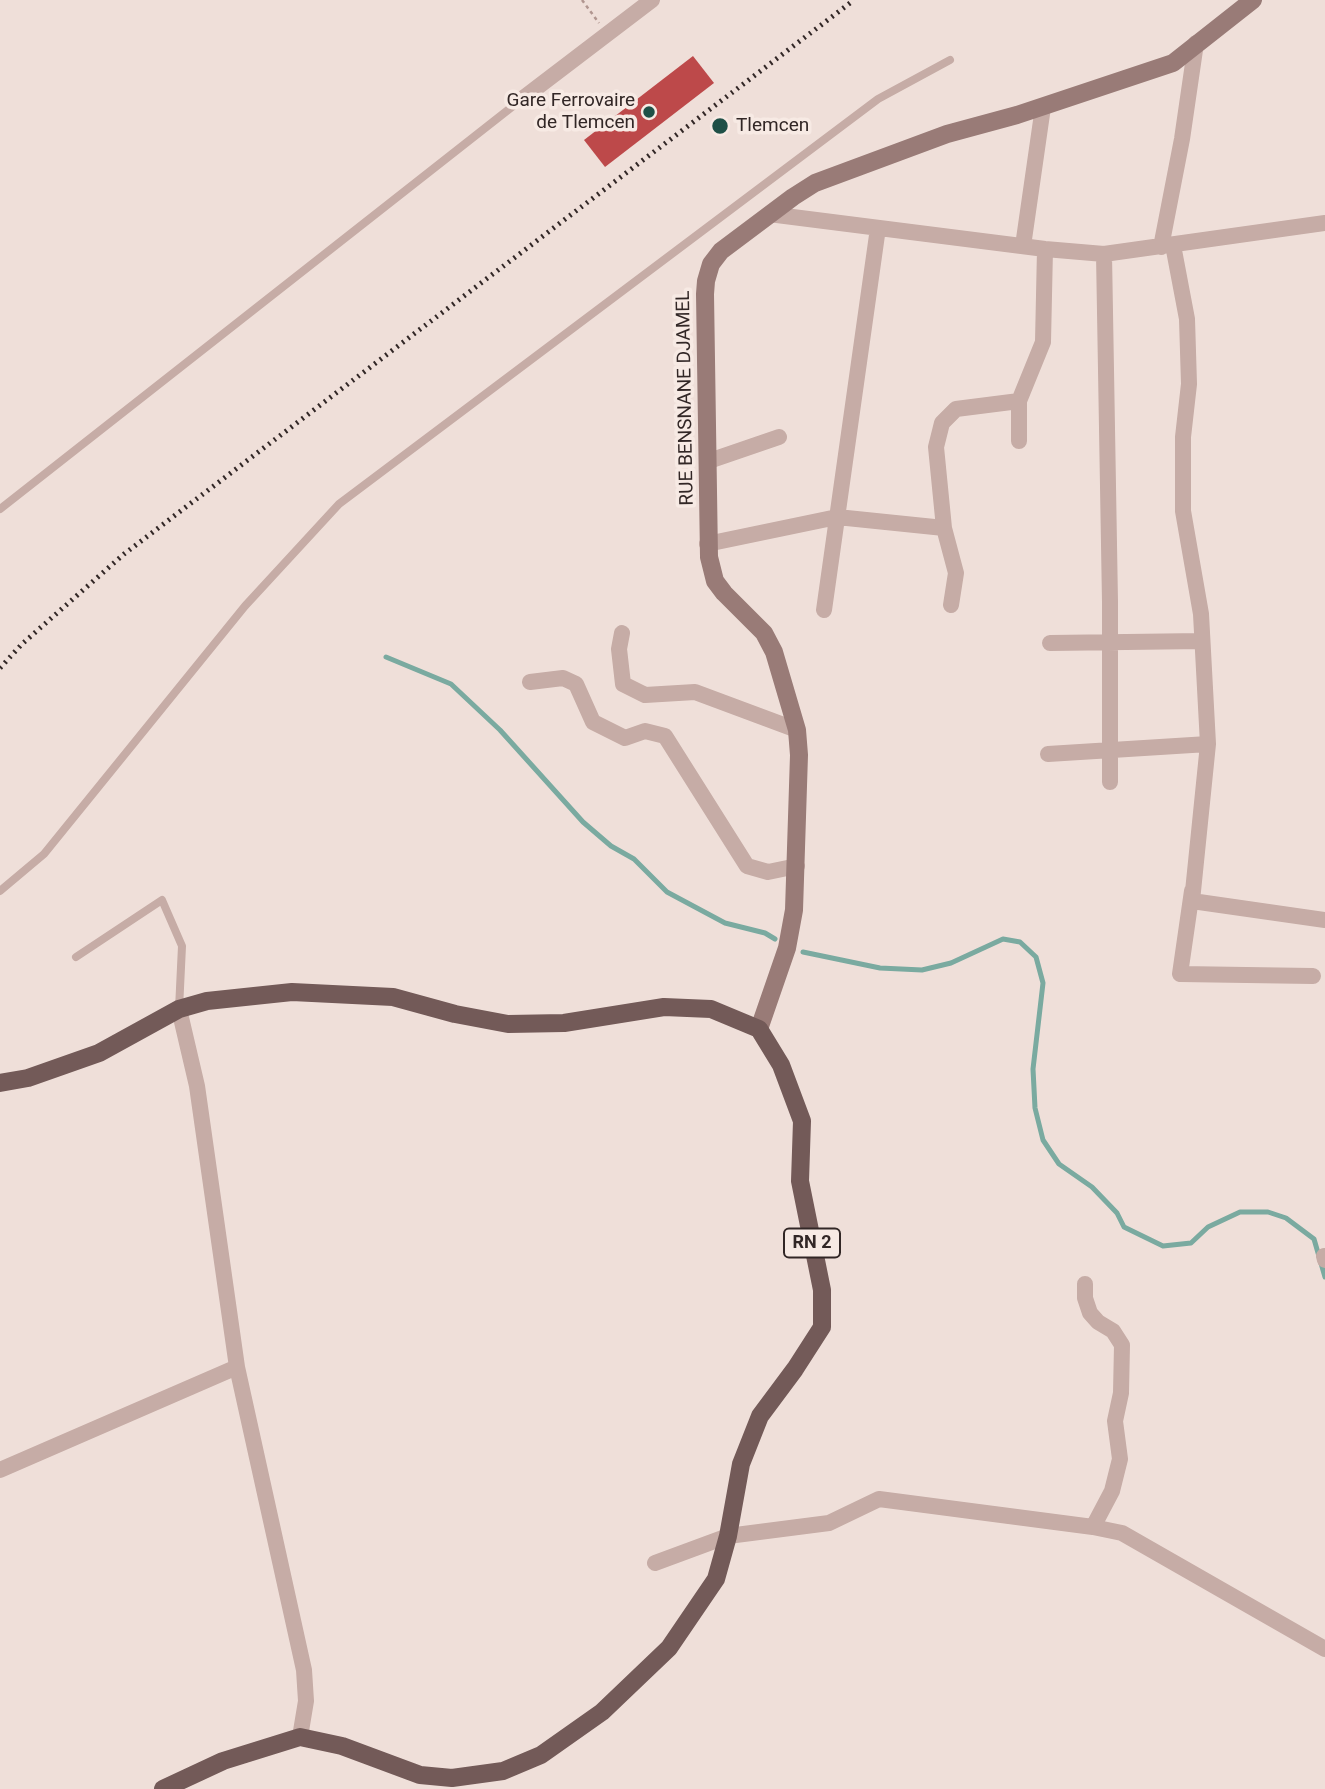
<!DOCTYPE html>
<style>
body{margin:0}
canvas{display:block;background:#efdfd9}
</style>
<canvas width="1325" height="1789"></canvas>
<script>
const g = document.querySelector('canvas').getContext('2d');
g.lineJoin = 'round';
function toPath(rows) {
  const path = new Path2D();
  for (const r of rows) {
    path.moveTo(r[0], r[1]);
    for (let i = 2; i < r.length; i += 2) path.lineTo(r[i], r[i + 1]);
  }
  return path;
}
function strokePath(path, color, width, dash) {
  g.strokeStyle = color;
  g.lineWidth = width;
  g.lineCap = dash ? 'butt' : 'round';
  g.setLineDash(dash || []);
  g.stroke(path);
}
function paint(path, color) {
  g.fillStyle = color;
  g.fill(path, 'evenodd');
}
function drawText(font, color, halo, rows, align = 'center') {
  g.font = font + ' Roboto,sans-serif';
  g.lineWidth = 7;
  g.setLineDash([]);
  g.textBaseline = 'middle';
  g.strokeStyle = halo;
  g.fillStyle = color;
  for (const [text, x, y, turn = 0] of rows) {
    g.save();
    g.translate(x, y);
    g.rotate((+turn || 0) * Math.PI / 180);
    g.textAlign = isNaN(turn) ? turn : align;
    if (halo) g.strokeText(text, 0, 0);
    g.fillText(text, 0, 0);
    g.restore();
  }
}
const stream = toPath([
 [386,657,451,684,500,730,583,822,611,846,634,859,667,892,725,923,765,933,775,939],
 [803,952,880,968,922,970,951,963,1003,939,1020,942,1036,957,1043,983,1033,1069,1035,1108,1043,1140,1059,1164,1092,1187,1117,1213,1124,1227,1163,1246,1191,1243,1208,1227,1240,1212,1268,1212,1286,1218,1314,1239,1325,1277]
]);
const building = toPath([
 [693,56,714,83,605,167,584,140]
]);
const path = toPath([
 [582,0,599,23]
]);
const lane = toPath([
 [0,509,522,99],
 [0,891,44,854,245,606,339,504,878,99,950,60],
 [76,957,162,900,182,946,179,1009]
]);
const street = toPath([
 [522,99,652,0],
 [769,214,1045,249,1104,254,1325,223],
 [1173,245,1187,319,1189,384,1183,437,1183,511,1201,614,1208,744,1192,901,1325,920],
 [1023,246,1043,107],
 [1161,247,1182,139,1196,43],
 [1104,254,1110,602,1110,782],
 [1019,441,1019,401,1043,342,1045,249],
 [709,461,779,437],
 [707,544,837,517,944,528],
 [951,605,956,573,944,528,936,447,942,423,956,409,1019,401],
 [824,610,878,228],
 [622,633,619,649,623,684,645,695,695,692,797,730],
 [1050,643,1202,641],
 [530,682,563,678,576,684,593,722,625,738,645,731,665,736,747,866,768,872,797,866],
 [1048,754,1208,744],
 [1192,891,1180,974,1313,976],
 [179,1009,197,1086,237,1367,304,1670,306,1701,300,1737],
 [1324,1256,1325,1260],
 [1085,1284,1085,1298,1090,1313,1098,1322,1113,1331,1122,1345,1121,1393,1115,1421,1120,1459,1112,1491,1093,1527],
 [0,1470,237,1367],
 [655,1563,728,1536,829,1523,879,1499,1093,1527,1122,1533,1325,1649]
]);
const secondary = toPath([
 [759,1029,787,948,794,910,799,755,797,730,774,652,764,633,724,593,715,581,709,557,705,294,706,281,711,264,721,251,793,197,815,183,947,134,1017,115,1173,63,1253,0]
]);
const primary = toPath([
 [0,1083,28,1078,99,1053,179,1009,207,1001,292,992,393,997,455,1014,508,1024,564,1023,664,1007,711,1009,759,1029,781,1065,802,1121,800,1181,822,1290,822,1327,795,1369,760,1416,741,1464,728,1536,716,1579,669,1648,602,1712,541,1755,503,1771,452,1778,420,1775,342,1746,300,1737,223,1761,163,1789]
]);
const rail = toPath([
 [0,668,22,644,124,554,854,0]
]);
const markers = [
 [649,112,7,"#1f5047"],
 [720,126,9,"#1f5047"]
];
const shields = [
 [812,1243,56]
];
const shieldNames = [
 ["RN 2",812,1243]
];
const poiNames = [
 ["Gare Ferrovaire",635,101],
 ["de Tlemcen",635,123],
 ["Tlemcen",736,126,"left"]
];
const streetNames = [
 ["RUE BENSNANE DJAMEL",686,398,-91]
];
strokePath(stream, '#7aaaa0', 5);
paint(building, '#bd494a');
strokePath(path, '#b19690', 2.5, [3.5, 3.5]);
strokePath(lane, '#c6aca6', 8);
strokePath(street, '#c6aca6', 16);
strokePath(secondary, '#997b77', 18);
strokePath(primary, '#735a58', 18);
strokePath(rail, '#322726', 5, [2, 5]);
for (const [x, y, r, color] of markers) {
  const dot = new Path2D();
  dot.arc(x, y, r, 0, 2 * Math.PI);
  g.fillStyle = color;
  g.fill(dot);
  strokePath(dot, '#f7eae4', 2.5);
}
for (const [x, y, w] of shields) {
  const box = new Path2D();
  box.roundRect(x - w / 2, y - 14.5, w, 29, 5);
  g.fillStyle = '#f7eae4';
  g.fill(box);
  strokePath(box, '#322726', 2);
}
drawText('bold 18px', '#322726', null, shieldNames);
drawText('19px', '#322726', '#f7eae4', poiNames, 'right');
drawText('19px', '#322726', '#f7eae4', streetNames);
</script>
